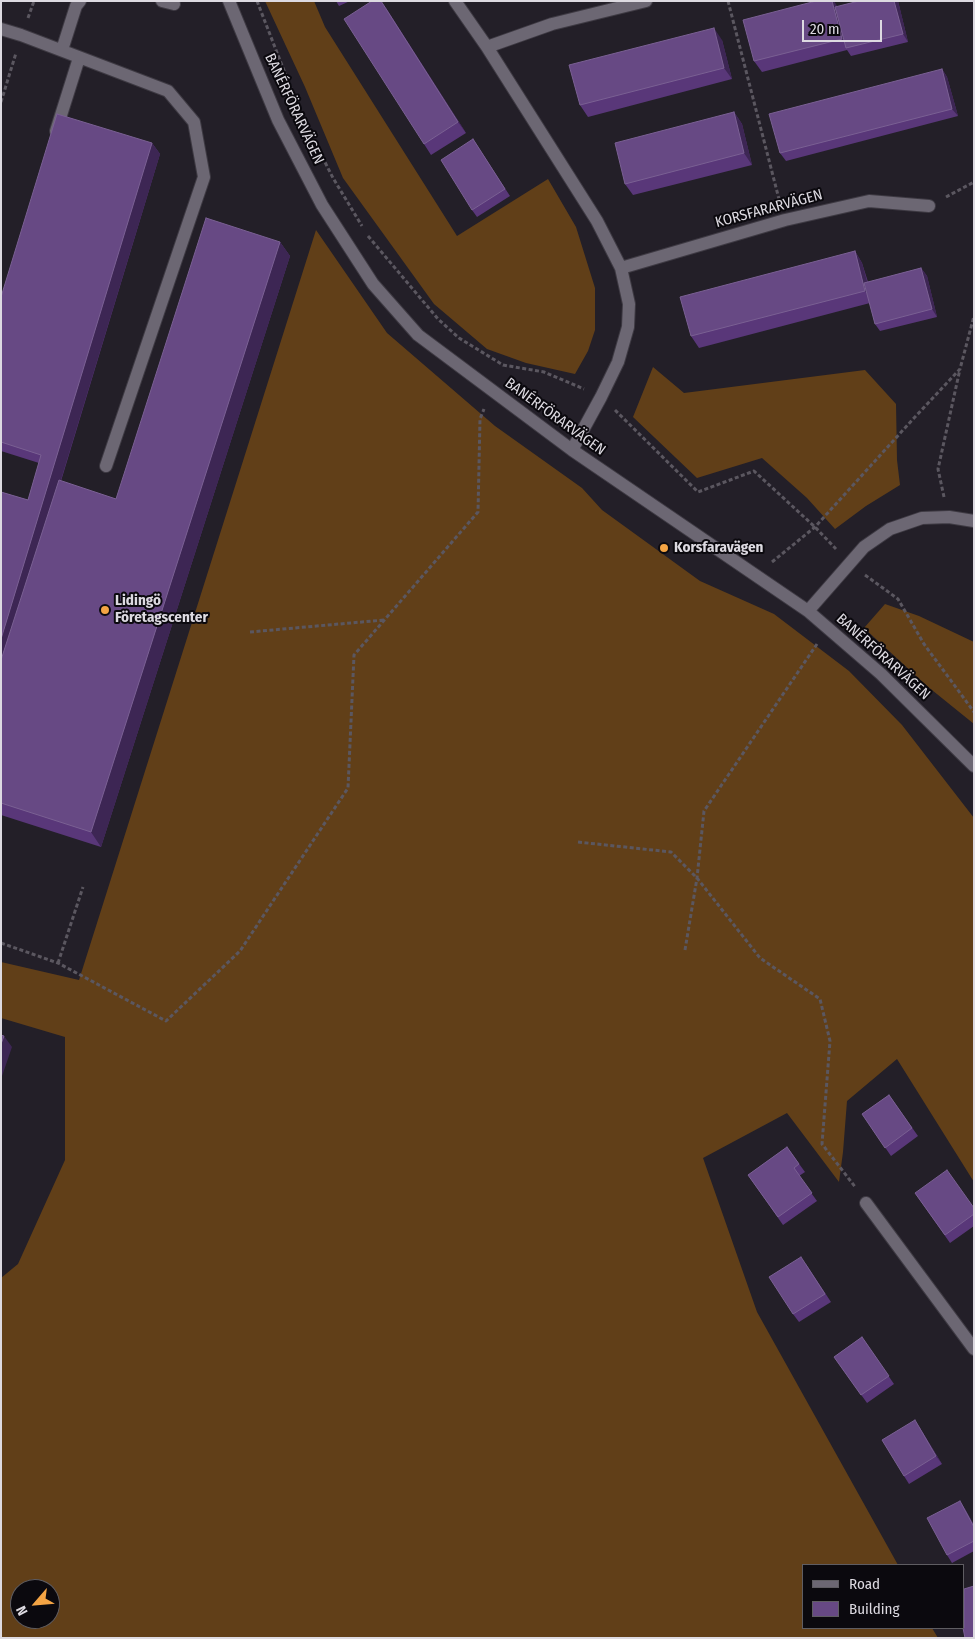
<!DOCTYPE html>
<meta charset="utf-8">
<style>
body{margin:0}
#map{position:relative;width:975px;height:1639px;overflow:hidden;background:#231f28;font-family:"Fira Sans Condensed",sans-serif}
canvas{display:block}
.frame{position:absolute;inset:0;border:2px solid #dddae1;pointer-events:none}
.legend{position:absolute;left:802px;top:1564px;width:162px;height:65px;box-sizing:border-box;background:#0b090e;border:1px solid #5f5d62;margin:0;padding:6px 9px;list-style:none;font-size:15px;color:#dddae1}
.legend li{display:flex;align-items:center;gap:10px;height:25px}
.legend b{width:25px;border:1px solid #5f5d62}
.north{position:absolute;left:10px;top:1579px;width:50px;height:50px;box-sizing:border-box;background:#0b090e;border:1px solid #5f5d62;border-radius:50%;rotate:243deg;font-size:14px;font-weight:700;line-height:20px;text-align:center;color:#dddae1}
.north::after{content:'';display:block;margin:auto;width:18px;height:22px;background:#f4a444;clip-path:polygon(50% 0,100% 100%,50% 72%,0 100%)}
.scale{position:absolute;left:802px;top:20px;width:80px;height:22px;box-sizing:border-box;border:2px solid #dddae1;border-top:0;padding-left:6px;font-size:15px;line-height:18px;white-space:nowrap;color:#dddae1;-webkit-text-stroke:4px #0b090e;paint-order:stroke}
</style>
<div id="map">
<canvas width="975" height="1639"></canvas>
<div class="frame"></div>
<ul class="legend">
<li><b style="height:6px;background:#6c6773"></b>Road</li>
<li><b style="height:14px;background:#674984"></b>Building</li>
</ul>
<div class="north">N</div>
<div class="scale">20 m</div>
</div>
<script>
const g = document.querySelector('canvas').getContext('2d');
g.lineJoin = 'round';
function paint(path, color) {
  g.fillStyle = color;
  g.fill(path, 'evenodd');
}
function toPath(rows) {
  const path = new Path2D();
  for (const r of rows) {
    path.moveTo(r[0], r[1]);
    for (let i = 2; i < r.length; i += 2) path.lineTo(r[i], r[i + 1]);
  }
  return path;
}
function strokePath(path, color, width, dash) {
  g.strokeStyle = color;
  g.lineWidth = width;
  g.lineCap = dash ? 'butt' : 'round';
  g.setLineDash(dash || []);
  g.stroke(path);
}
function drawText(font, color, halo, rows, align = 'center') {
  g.font = font + ' "Fira Sans Condensed",sans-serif';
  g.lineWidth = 4;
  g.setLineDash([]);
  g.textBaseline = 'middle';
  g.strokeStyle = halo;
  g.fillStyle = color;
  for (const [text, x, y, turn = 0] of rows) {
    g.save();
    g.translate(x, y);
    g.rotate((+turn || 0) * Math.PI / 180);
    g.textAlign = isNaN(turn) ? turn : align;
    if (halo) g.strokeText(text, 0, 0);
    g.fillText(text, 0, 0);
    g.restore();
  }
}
const forest = toPath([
 [265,1,314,1,325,27,457,236,548,179,576,227,595,288,595,330,588,351,575,374,526,363,487,349,434,304,343,178,305,87],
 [316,230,387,333,495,426,582,488,602,510,700,581,774,614,849,671,902,725,974,818,974,1182,897,1059,847,1101,843,1152,839,1182,787,1113,703,1158,757,1312,898,1565,804,1565,804,1628,932,1628,938,1638,1,1638,1,1278,18,1264,65,1160,65,1037,1,1018,1,962,79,980],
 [20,1589,50,1589,50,1619,20,1619],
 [653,367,684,393,865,370,896,404,897,460,900,485,866,506,835,529,807,498,762,458,697,478,633,417],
 [885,604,919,616,974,642,974,724,927,686,864,628]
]);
const path = toPath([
 [257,1,302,117,333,178,362,226],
 [728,1,780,203],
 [28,18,34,1],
 [1,102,16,53],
 [946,197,974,182],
 [368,236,438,319,459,338,503,365,544,372,584,389],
 [615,410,698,492,754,471,815,527,836,549],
 [944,497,938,469,960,369],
 [772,562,815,527,914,418,960,369,974,316],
 [865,575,898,599,924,644,974,712],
 [250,632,384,620],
 [578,842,671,852,697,878,760,958,820,999,830,1041,822,1144,856,1188],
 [1,943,58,963,166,1021,240,951,348,788,354,655,478,512,480,419,484,409],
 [685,950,697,878,704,811,817,644],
 [58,963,83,887]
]);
const minor = toPath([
 [162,1,174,4],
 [229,1,278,120,322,205,373,284,418,335,572,450,808,611,881,674,974,766],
 [455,1,487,47,597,221,621,268,629,304,628,327,618,362,601,397,572,450],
 [1,29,21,35,168,91,194,122,204,177,106,466],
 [487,47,552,24,646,1],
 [62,50,76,6,80,1],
 [56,131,79,58],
 [621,268,785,220,869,201,929,206],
 [808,611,864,547,890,529,922,518,949,517,974,521],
 [866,1203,974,1349]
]);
const wall = toPath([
 [336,1,350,1,339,6],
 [859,1,898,1,908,42,851,56,847,50,762,72,754,61,838,7],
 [386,8,466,133,431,155,424,144],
 [722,40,732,79,588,117,580,105],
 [942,69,947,77,958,116,786,161,780,153],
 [734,112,742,124,752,165,633,195,625,184],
 [473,139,510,196,477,217,472,210],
 [152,143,160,154,61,481,116,499,280,242,290,256,101,847,1,815,1,492,28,500,39,463,1,451,1,297],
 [855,251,862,263,868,282,921,268,927,276,937,317,880,331,875,324,870,303,699,348,691,336],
 [889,1095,918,1136,891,1156,862,1114],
 [787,1147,805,1172,799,1176,817,1201,783,1225,748,1175],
 [915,1193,974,1208,974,1226,950,1243],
 [806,1264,831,1302,799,1322,793,1314],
 [862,1337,894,1384,867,1403,834,1357],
 [920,1428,942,1464,909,1484,904,1476],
 [960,1501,965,1509,974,1525,974,1551,952,1563,947,1555]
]);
const shadedWall = toPath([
 [381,1,386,8,466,133,458,122],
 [832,1,834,1,839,9,848,48,842,39],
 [894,1,898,1,908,42,903,34],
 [714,28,722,40,732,79,724,68],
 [942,69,947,77,958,116,952,109],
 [734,112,742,124,752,165,744,153],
 [152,143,160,154,1,677,1,639],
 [280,242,290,256,101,847,91,832],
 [855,251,862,263,873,303,865,291],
 [921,268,927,276,937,317,932,309],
 [4,1036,12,1047,1,1079,1,1044],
 [915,1420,920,1428,942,1464,936,1456],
 [960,1501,965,1509,974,1525,974,1527]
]);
const building = toPath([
 [372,1,381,1,458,122,424,144,344,19,372,1],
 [816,1,832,1,842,39,754,61,743,20,816,1],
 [859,1,894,1,903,34,846,48,835,7,859,1],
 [714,28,724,68,580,105,569,65,714,28],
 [942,69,952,109,780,153,769,114,942,69],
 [734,112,744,153,625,184,615,143,734,112],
 [57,114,152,143,1,639,1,492,28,500,41,455,1,442,1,297,57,114],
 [473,139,505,189,472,210,441,160,473,139],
 [206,218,280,242,91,832,1,803,1,660,59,480,116,499,206,218],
 [855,251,865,291,691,336,680,297,855,251],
 [921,268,932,309,875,324,864,283,921,268],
 [1,1035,4,1036,1,1044,1,1035],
 [889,1095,912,1128,885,1148,862,1114,889,1095],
 [787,1147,799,1164,794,1168,812,1193,778,1217,748,1175,787,1147],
 [947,1170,974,1208,974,1214,945,1235,915,1193,947,1170],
 [801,1257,825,1294,793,1314,769,1277,801,1257],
 [862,1337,889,1376,861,1395,834,1357,862,1337],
 [915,1420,936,1456,904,1476,882,1440,915,1420],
 [960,1501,974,1527,974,1541,947,1555,927,1518,960,1501],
 [974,1586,974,1638,965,1638,963,1628,964,1628,964,1589,974,1586]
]);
const markers = [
 [664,548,5,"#f4a444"],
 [105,610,5,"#f4a444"]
];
const streetNames = [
 ["BANÉRFÖRARVÄGEN",294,109,65],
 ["KORSFARARVÄGEN",769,209,-15],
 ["BANÉRFÖRARVÄGEN",555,417,36],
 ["BANÉRFÖRARVÄGEN",883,657,42]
];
const poiNames = [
 ["Korsfaravägen",674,548],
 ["Lidingö",115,601],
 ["Företagscenter",115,618]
];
paint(forest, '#613f18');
strokePath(minor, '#3e3a43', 14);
strokePath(path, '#5b5760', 3, [4, 2.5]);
strokePath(minor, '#6c6773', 12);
paint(wall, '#593779');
paint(shadedWall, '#3d2654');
paint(building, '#674984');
strokePath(building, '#7a6093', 1);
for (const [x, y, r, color] of markers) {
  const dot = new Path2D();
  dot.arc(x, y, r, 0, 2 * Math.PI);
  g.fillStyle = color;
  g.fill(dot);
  strokePath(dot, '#0b090e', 2);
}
drawText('15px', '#dddae1', '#0b090e', streetNames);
drawText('bold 15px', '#dddae1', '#0b090e', poiNames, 'left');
</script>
